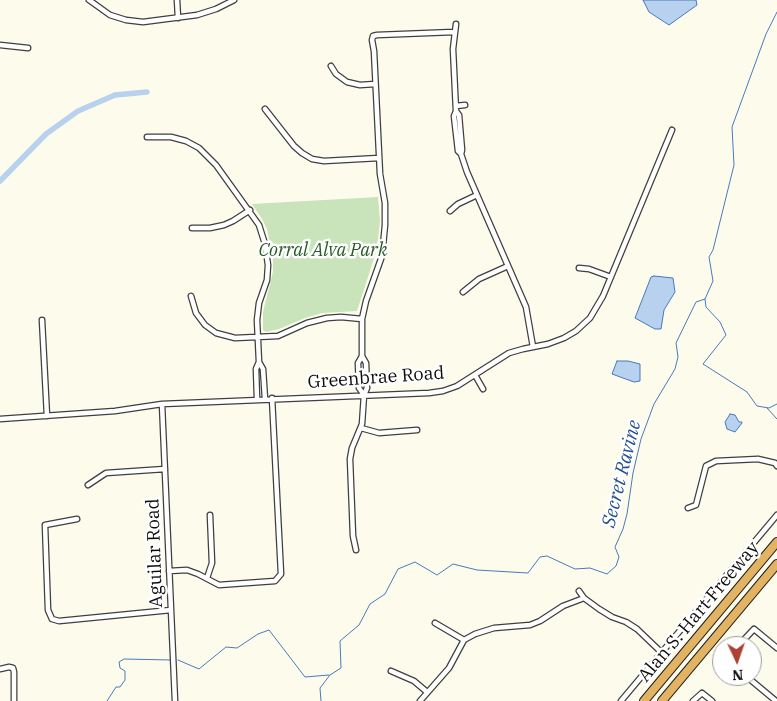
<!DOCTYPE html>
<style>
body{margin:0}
#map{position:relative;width:777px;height:701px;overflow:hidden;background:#fdfcec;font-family:"IBM Plex Serif",serif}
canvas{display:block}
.north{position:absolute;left:712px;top:636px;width:50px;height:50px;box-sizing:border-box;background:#fff;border:1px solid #9e9e9e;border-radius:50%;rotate:177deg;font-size:14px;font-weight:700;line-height:20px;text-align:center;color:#0c0c0c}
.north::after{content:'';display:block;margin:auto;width:18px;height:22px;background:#ab4234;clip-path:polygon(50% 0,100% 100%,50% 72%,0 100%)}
</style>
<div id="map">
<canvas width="777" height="701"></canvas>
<div class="north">N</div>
</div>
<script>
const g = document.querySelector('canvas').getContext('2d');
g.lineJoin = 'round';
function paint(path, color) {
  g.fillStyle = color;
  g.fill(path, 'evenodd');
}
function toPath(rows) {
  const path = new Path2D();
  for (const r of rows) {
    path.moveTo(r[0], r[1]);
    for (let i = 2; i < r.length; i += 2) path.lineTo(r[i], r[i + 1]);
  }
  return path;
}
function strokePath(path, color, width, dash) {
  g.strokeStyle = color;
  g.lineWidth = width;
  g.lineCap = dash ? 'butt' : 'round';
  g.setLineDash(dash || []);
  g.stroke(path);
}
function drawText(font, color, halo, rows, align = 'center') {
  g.font = font + ' "IBM Plex Serif",serif';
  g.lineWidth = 5;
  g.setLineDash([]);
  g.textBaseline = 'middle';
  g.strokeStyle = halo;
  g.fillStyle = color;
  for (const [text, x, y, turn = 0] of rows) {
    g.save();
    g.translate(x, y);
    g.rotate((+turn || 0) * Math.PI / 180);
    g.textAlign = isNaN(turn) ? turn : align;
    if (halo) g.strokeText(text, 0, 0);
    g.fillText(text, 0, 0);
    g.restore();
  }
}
const green = toPath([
 [378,197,380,221,377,249,357,311,322,313,305,318,279,329,266,332,263,330,263,312,273,272,273,258,267,229,262,219,252,204]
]);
const water = toPath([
 [643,0,696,0,697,5,669,25,649,12,643,0],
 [654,276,673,278,675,292,664,310,661,329,655,329,635,318,651,277,654,276],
 [617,361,628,361,640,364,640,381,634,382,612,374,617,361],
 [730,414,735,415,739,422,742,422,742,423,735,432,727,429,725,422,730,414]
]);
const stream = toPath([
 [705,299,706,307,720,322,726,335,703,364,747,392,757,406,769,408,777,404],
 [767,408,777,419],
 [178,660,199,669,226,647,237,648,258,634,269,630,305,677,329,675],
 [107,701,116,687,120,687,125,680,125,671,120,668,119,662,124,659,171,660],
 [321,701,320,688,330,675,341,668,340,641,359,625,370,604,385,594,398,569,415,562,437,575,453,564,477,570,528,573,540,557,547,556,575,569,590,568,607,574,616,566,619,557,615,547,623,529,627,514,633,473,641,439,654,404,675,369,678,357,676,343,696,302,705,299,713,281,709,257,713,250,734,165,732,127,766,34,777,12]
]);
const canal = toPath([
 [0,181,46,134,78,111,115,95,147,92]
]);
const street = toPath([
 [89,0,110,15,126,20,143,22,197,15,216,9,234,0],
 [177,0,178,18],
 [456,24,453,49,456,111,454,116,458,151,461,154,467,172,526,307,533,347],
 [0,45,28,48],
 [331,66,336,74,347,82,360,85,375,84],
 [456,106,465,105],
 [265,109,294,146,302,153,312,159,324,161,379,158],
 [456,111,459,115,462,150,461,154],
 [147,137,171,137,186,141,199,148,216,165,259,225,265,244,268,265,267,280,259,303,257,320,259,362,263,369,265,399],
 [450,211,458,204,477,195],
 [192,228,210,228,224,225,233,221,250,210],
 [579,268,589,269,611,277],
 [463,292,479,279,508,266],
 [191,296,196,313,205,325,216,333,235,338,278,336,307,323,327,318,341,317,362,319],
 [42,320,47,416],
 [475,375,483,389],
 [364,395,359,388,358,363,362,356,362,319,366,301,382,256,385,225,385,203,380,174,374,51,372,40,373,36,377,35,454,32],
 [257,399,256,369,259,362],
 [162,404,175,701],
 [0,419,115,411,162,404,429,393,443,391,457,386,509,353,523,349,548,344,564,338,576,331,590,318,603,296,672,130],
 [361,428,379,433,417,430],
 [88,485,106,473,165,469],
 [688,508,696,505,706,466,716,461,758,459,775,463,777,466],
 [77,519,45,525,48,610,52,619,59,621,171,610],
 [356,550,353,536,350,459,352,448,362,424,364,395,367,388,366,363,362,356],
 [169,571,187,570,198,574,219,585,275,581,281,574,272,398],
 [207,578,212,563,210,515],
 [579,591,584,598,599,609,612,617,626,622,637,629,661,652],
 [435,623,464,640],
 [738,646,754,629,777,648],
 [0,669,9,667,13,668,14,672,14,701],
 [391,671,414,681,427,692],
 [746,676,776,701],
 [420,701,449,668,464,640,475,634,494,628,530,625,540,621,563,606,584,598],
 [621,701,777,515],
 [693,701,702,693,712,701]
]);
const highway = toPath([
 [644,701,777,542],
 [662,701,777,564]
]);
const parkNames = [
 ["Corral Alva Park",323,251]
];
const streetNames = [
 ["Greenbrae Road",376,378,-4],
 ["Aguilar Road",155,553,-92],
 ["Alan S. Hart Freeway",699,612,-50]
];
const waterNames = [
 ["Secret Ravine",622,474,-76]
];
paint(green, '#c9e3ba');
paint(water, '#b7d1ee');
strokePath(water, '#467abd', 1);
strokePath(stream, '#467abd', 1);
strokePath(canal, '#b7d1ee', 5.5);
strokePath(street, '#3f3f3f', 7);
strokePath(highway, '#1d1d1d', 10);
strokePath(street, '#fff', 4.5);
strokePath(highway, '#e3b364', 8);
drawText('italic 18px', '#265b24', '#fff', parkNames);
drawText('18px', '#0c0c0c', '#fff', streetNames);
drawText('italic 19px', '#244f8e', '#fff', waterNames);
</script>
